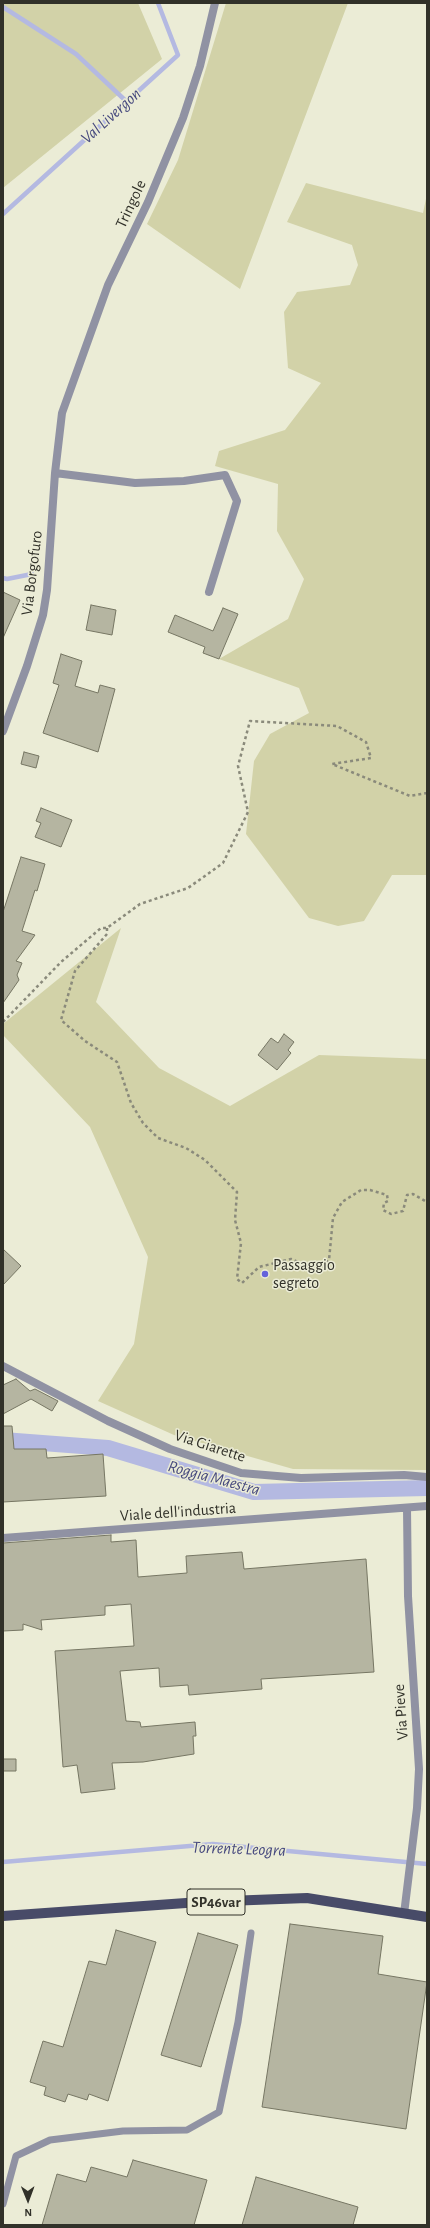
<!DOCTYPE html>
<style>
body{margin:0}
#map{position:relative;width:430px;height:2228px;overflow:hidden;background:#ebecd6;font-family:"Alegreya Sans",sans-serif}
canvas{display:block}
.frame{position:absolute;inset:0;border:4px solid #313129;pointer-events:none}
.north{position:absolute;left:8px;top:2180px;width:40px;height:40px;-webkit-text-stroke:3px #ebecd6;paint-order:stroke;rotate:179deg;font-size:11px;font-weight:700;line-height:16px;text-align:center;color:#313129}
.north::after{content:'';display:block;margin:auto;width:14px;height:18px;background:#313129;clip-path:polygon(50% 0,100% 100%,50% 72%,0 100%)}
</style>
<div id="map">
<canvas width="430" height="2228"></canvas>
<div class="frame"></div>
<div class="north">N</div>
</div>
<script>
const g = document.querySelector('canvas').getContext('2d');
g.lineJoin = 'round';
function paint(path, color) {
  g.fillStyle = color;
  g.fill(path, 'evenodd');
}
function toPath(rows) {
  const path = new Path2D();
  for (const r of rows) {
    path.moveTo(r[0], r[1]);
    for (let i = 2; i < r.length; i += 2) path.lineTo(r[i], r[i + 1]);
  }
  return path;
}
function strokePath(path, color, width, dash) {
  g.strokeStyle = color;
  g.lineWidth = width;
  g.lineCap = dash ? 'butt' : 'round';
  g.setLineDash(dash || []);
  g.stroke(path);
}
function drawText(font, color, halo, rows, align = 'center') {
  g.font = font + ' "Alegreya Sans",sans-serif';
  g.lineWidth = 3;
  g.setLineDash([]);
  g.textBaseline = 'middle';
  g.strokeStyle = halo;
  g.fillStyle = color;
  for (const [text, x, y, turn = 0] of rows) {
    g.save();
    g.translate(x, y);
    g.rotate((+turn || 0) * Math.PI / 180);
    g.textAlign = isNaN(turn) ? turn : align;
    if (halo) g.strokeText(text, 0, 0);
    g.fillText(text, 0, 0);
    g.restore();
  }
}
const green = toPath([
 [3,3,138,3,162,59,3,188],
 [226,3,348,3,240,289,147,224,178,160],
 [306,183,423,213,427,194,427,875,392,875,364,921,338,926,309,918,246,834,254,761,270,734,309,713,299,688,219,659,288,619,304,579,277,531,278,484,215,466,219,451,285,430,321,383,288,368,284,312,297,292,350,285,358,265,352,245,287,222],
 [121,928,96,1002,159,1068,230,1106,319,1055,427,1059,427,1470,293,1469,174,1435,98,1401,134,1344,148,1257,90,1127,3,1035,3,1024]
]);
const stream = toPath([
 [3,7,76,54,127,102],
 [3,214,178,55,158,3],
 [3,578,7,579,32,574],
 [3,1862,213,1844,427,1864]
]);
const canal = toPath([
 [3,1440,108,1448,254,1492,427,1488]
]);
const building = toPath([
 [3,592,20,600,3,638,3,592],
 [91,605,116,610,112,635,86,630,91,605],
 [223,608,238,614,219,659,203,653,205,647,168,632,175,615,213,631,223,608],
 [61,654,82,661,75,686,98,693,100,685,115,689,98,752,43,733,59,685,53,683,61,654],
 [24,752,39,756,36,768,21,764,24,752],
 [41,808,72,820,61,847,35,837,41,823,36,821,41,808],
 [21,857,45,864,37,891,35,890,22,931,35,935,16,961,22,963,17,975,19,980,3,1003,3,912,21,857],
 [284,1034,294,1042,288,1050,291,1053,277,1070,258,1055,271,1038,278,1043,284,1034],
 [3,1249,21,1266,3,1285,3,1249],
 [16,1379,30,1391,35,1389,58,1401,52,1411,31,1399,3,1414,3,1385,16,1379],
 [3,1426,12,1426,14,1449,46,1449,47,1458,103,1454,106,1496,3,1502,3,1426],
 [111,1535,111,1542,136,1540,138,1577,187,1573,186,1556,242,1552,244,1569,366,1559,374,1672,261,1679,262,1689,189,1695,188,1685,160,1687,159,1668,120,1671,126,1721,140,1722,141,1727,195,1722,196,1736,193,1736,194,1754,143,1762,112,1763,115,1789,81,1793,77,1765,63,1767,55,1651,134,1646,131,1604,105,1606,105,1615,41,1620,42,1630,23,1624,23,1630,3,1631,3,1543,111,1535],
 [3,1759,16,1759,16,1771,3,1771,3,1759],
 [290,1924,383,1936,378,1974,427,1982,406,2129,262,2107,290,1924],
 [116,1930,156,1942,108,2101,89,2094,87,2100,68,2094,65,2102,44,2095,46,2087,30,2082,43,2041,63,2047,89,1961,106,1965,116,1930],
 [198,1933,238,1945,201,2067,161,2055,198,1933],
 [133,2160,207,2180,194,2225,42,2225,57,2174,86,2182,91,2167,127,2177,133,2160],
 [256,2177,358,2207,353,2225,242,2225,256,2177]
]);
const path = toPath([
 [107,928,107,934,75,971,61,1020,85,1041,117,1062,131,1103,143,1123,158,1138,186,1148,205,1160,237,1192,235,1220,241,1243,237,1279,242,1283,259,1267,291,1259,317,1270,329,1260,333,1218,342,1202,361,1190,370,1190,387,1195,388,1201,384,1203,383,1210,391,1214,403,1211,407,1195,413,1194,427,1202],
 [3,1022,61,962,101,928,107,928,140,904,188,888,223,863,248,812,238,766,250,721,337,726,366,742,371,758,332,764,410,796,427,793]
]);
const service = toPath([
 [3,2204,16,2156,50,2140,123,2131,187,2130,219,2112,238,2022,251,1933]
]);
const minor = toPath([
 [55,473,135,483,184,481,225,475,237,501,209,592],
 [3,731,27,666,43,615,47,590,55,473,62,413,108,285,148,202,183,118,200,66,215,3]
]);
const tertiary = toPath([
 [3,1366,108,1421,170,1449,241,1473,301,1478,404,1475,427,1477],
 [3,1538,427,1506],
 [404,1914,417,1808,419,1769,408,1596,407,1508]
]);
const primary = toPath([
 [3,1916,200,1902,307,1898,427,1917]
]);
const markers = [
 [265,1274,4,"#6462db"]
];
const shields = [
 [216,1902,58]
];
const shieldNames = [
 ["SP46var",216,1902]
];
const streetNames = [
 ["Tringole",131,204,-65],
 ["Via Borgofuro",32,573,-83],
 ["Via Giarette",210,1446,18],
 ["Viale dell'industria",178,1512,-4],
 ["Via Pieve",401,1712,-94]
];
const poiNames = [
 ["Passaggio",273,1265],
 ["segreto",273,1283]
];
const waterNames = [
 ["Val Livergon",111,116,-42],
 ["Roggia Maestra",214,1478,15],
 ["Torrente Leogra",239,1849,2]
];
paint(green, '#d2d2a8');
strokePath(stream, '#b4b9e1', 4.5);
strokePath(canal, '#b4b9e1', 16);
paint(building, '#b5b5a1');
strokePath(building, '#767663', 1);
strokePath(path, '#8a8a7b', 2.5, [3, 3]);
strokePath(service, '#9092a3', 7);
strokePath(minor, '#9092a3', 8);
strokePath(tertiary, '#9092a3', 8);
strokePath(primary, '#484b68', 10);
for (const [x, y, r, color] of markers) {
  const dot = new Path2D();
  dot.arc(x, y, r, 0, 2 * Math.PI);
  g.fillStyle = color;
  g.fill(dot);
  strokePath(dot, '#ebecd6', 1.5);
}
for (const [x, y, w] of shields) {
  const box = new Path2D();
  box.roundRect(x - w / 2, y - 13, w, 26, 3);
  g.fillStyle = '#ebecd6';
  g.fill(box);
  strokePath(box, '#313129', 1);
}
drawText('bold 15px', '#313129', null, shieldNames);
drawText('16px', '#313129', '#ebecd6', streetNames);
drawText('16px', '#313129', '#ebecd6', poiNames, 'left');
drawText('italic 17px', '#46497e', '#ebecd6', waterNames);
</script>
